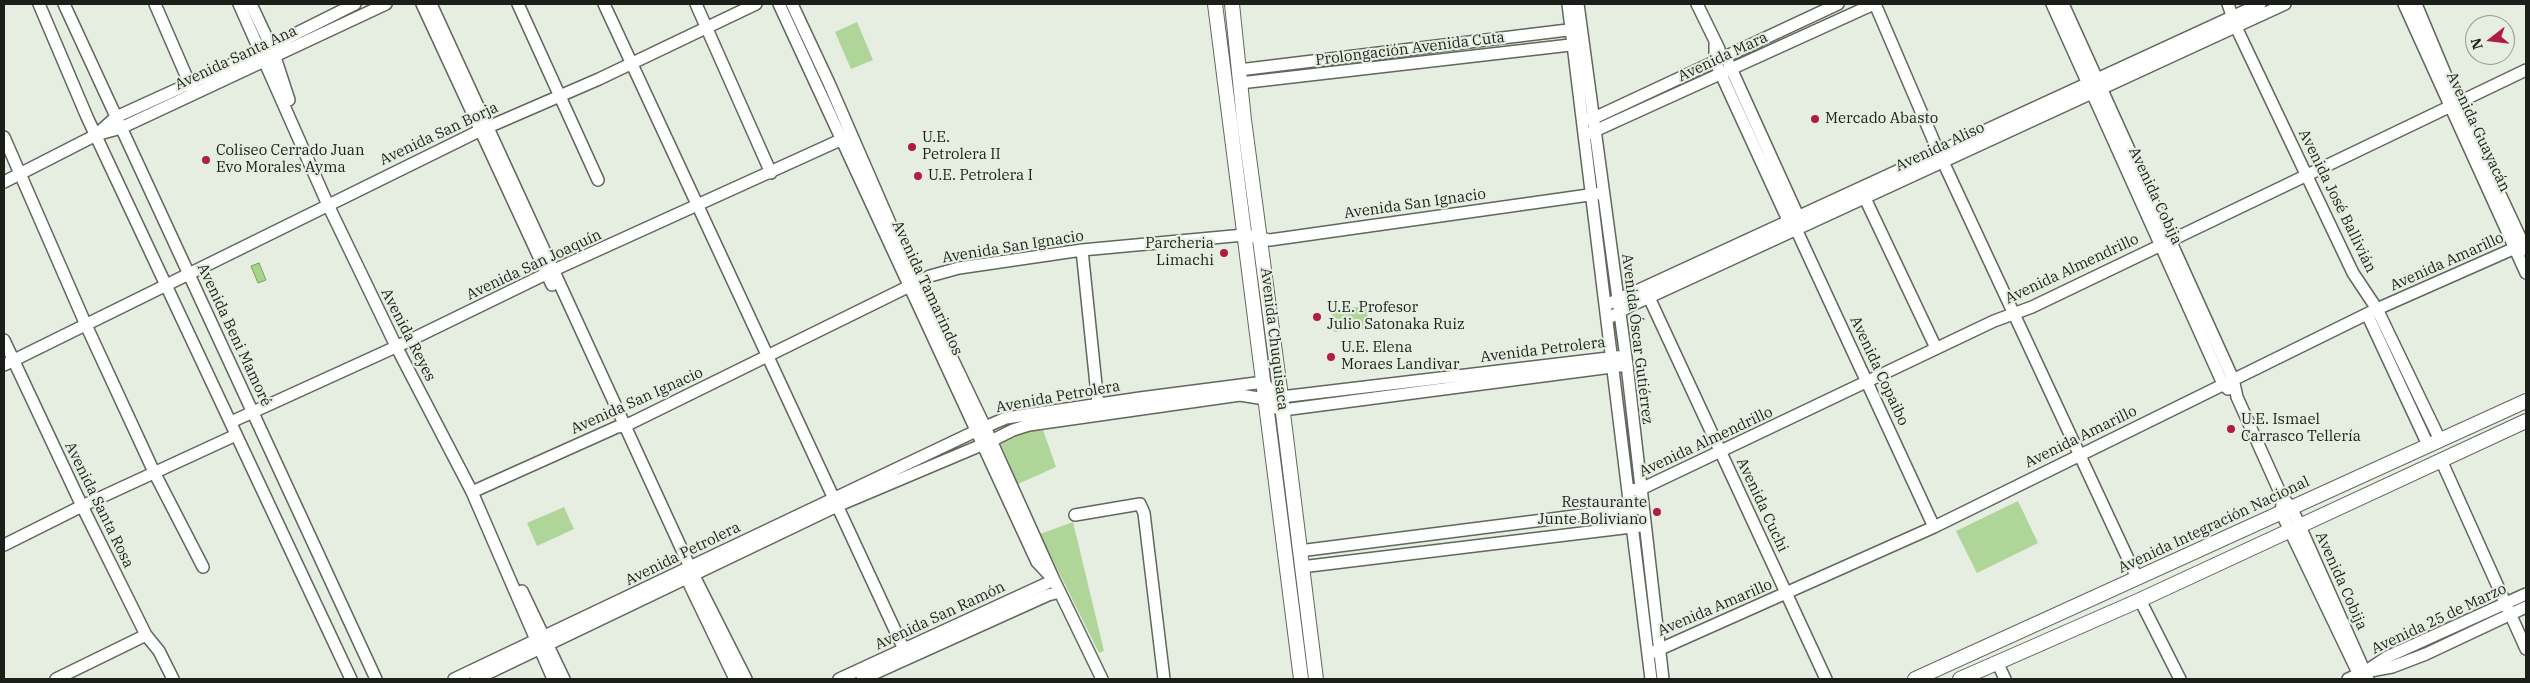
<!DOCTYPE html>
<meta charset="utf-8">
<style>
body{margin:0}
#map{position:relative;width:2530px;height:683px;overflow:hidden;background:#e6eee2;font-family:"IBM Plex Serif",serif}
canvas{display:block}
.frame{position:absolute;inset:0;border:5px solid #1c1e1a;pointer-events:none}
.north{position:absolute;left:2465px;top:15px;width:50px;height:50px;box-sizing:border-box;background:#e6eee2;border:1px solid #959b92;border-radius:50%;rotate:254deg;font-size:14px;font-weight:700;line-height:20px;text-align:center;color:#1c1e1a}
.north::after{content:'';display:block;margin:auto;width:18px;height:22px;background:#af1c44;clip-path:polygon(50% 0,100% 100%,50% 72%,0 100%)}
</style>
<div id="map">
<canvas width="2530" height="683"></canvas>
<div class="frame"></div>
<div class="north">N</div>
</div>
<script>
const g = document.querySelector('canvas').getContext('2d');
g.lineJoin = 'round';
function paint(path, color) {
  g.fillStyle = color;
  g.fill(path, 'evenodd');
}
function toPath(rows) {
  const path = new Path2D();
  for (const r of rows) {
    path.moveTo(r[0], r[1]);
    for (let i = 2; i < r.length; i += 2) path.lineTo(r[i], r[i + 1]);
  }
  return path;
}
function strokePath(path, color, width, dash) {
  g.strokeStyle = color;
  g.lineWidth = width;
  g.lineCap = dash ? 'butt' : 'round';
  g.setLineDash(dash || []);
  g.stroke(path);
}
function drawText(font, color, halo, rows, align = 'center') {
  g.font = font + ' "IBM Plex Serif",serif';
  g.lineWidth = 4.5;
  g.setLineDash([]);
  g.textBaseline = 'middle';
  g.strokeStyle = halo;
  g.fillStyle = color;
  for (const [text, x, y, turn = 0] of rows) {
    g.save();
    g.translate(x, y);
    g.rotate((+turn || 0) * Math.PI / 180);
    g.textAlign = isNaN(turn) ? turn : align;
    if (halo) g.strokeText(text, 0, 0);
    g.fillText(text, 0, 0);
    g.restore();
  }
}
const green = toPath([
 [857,22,873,60,851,69,835,32],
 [1366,306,1369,328,1334,332,1331,310],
 [1042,427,1056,467,1018,484,1000,442,1015,433],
 [2018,501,2038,543,1977,573,1956,531],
 [564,507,574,529,537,546,527,523],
 [1073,522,1104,651,1099,653,1040,534]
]);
const water = toPath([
 [259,263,266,280,258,283,251,266,259,263]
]);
const minor = toPath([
 [39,4,87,117,351,679],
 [64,4,376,679],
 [155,4,191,87],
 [239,4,328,205,396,346,472,492,553,679],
 [251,4,273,51,289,100],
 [422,4,552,285],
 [431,4,694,576,746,679],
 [518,4,598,180],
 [604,4,908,658],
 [696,4,771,173],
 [779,4,1037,562,1054,580,985,427,916,283,829,83,792,4],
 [1568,4,1651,679],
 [1578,4,1627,365,1663,679],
 [1697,4,1719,49],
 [1875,4,1938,151,2137,578],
 [2052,4,2223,384,2228,389],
 [2063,4,2233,379,2237,397,2282,497,2291,507,2299,524,2368,679],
 [2228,4,2236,27,2353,273,2377,309,2440,440],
 [2404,4,2526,273],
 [2416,4,2457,102,2526,250],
 [1715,44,1715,61,1788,220,1796,229,1934,527],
 [1729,64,1798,216,1797,223],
 [1239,70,1576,29],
 [1240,83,1579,44],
 [1587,119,1594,118,1838,4],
 [98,133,116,117,261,51,355,4],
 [1588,134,1874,4],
 [4,137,86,325,154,472,203,567],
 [4,182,96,135,121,128,386,4],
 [1862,192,1936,348],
 [1082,250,1098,404],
 [1646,291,1826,679],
 [1606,305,2260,4],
 [2367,314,2428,445],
 [1607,319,1630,306,2285,4],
 [4,340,82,506,146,635,159,651,173,679],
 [4,365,479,131,599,79,756,4],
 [231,422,400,345,554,270,847,137],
 [2441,460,2526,649],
 [1629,490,1641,489,1994,321,2032,307,2526,70],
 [472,492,617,427,625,426,930,276,959,268,1082,250,1244,235,1270,240,1603,193],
 [2282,504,2281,512,2361,679],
 [1075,515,1140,504,1144,513,1164,679],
 [4,545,82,506,236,435],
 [1299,551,1638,508],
 [1301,567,1640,526],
 [684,573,735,679],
 [522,591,564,679],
 [2140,600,2180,679],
 [1649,654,1934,527,2377,309,2515,248,2526,246],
 [1997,662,2005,679],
 [2370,671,2392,667,2426,654,2526,607],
 [56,679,146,635],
 [454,679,978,430,1006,418,1140,398,1264,382,1273,395,1281,397,1625,356],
 [476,679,837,506,991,441,1013,430,1029,425,1240,395,1265,399,1273,407,1283,410,1627,365],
 [839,679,1054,580,1102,679],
 [862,679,1048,595,1060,592],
 [2348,679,2366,671,2387,657,2526,594]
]);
const major = toPath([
 [1215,4,1301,679],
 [1232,4,1244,120,1281,397,1316,679],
 [1915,679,2526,401],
 [1960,679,2140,600,2526,421]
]);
const markers = [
 [1815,119,5,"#af1c44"],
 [912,147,5,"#af1c44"],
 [206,160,5,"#af1c44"],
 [918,176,5,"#af1c44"],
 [1224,253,5,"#af1c44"],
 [1317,317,5,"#af1c44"],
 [1331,357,5,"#af1c44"],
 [2231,429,5,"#af1c44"],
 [1657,512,5,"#af1c44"]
];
const streetNames = [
 ["Prolongación Avenida Cuta",1410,49,-7],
 ["Avenida Mara",1723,57,-25],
 ["Avenida Santa Ana",236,58,-25],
 ["Avenida Guayacán",2478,132,65],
 ["Avenida San Borja",439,134,-25],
 ["Avenida Aliso",1940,147,-25],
 ["Avenida Cobija",2155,196,65],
 ["Avenida José Ballivián",2337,201,64],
 ["Avenida San Ignacio",1415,204,-8],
 ["Avenida San Ignacio",1013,247,-9],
 ["Avenida Amarillo",2447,262,-24],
 ["Avenida San Joaquín",534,265,-25],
 ["Avenida Almendrillo",2072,269,-25],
 ["Avenida Tamarindos",927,288,65],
 ["Avenida Beni Mamoré",234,335,65],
 ["Avenida Reyes",408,335,63],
 ["Avenida Chuquisaca",1274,339,83],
 ["Avenida Óscar Gutiérrez",1637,339,83],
 ["Avenida Petrolera",1543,350,-7],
 ["Avenida Copaibo",1879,371,65],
 ["Avenida Petrolera",1058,397,-10],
 ["Avenida San Ignacio",637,401,-24],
 ["Avenida Amarillo",2081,437,-26],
 ["Avenida Almendrillo",1706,442,-25],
 ["Avenida Santa Rosa",99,505,64],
 ["Avenida Cuchi",1762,505,65],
 ["Avenida Integración Nacional",2214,525,-25],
 ["Avenida Petrolera",683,554,-26],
 ["Avenida Cobija",2341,581,66],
 ["Avenida Amarillo",1715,608,-23],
 ["Avenida San Ramón",940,616,-25],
 ["Avenida 25 de Marzo",2439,619,-25]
];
const poiNames = [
 ["Mercado Abasto",1825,119],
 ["U.E.",922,138],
 ["Petrolera II",922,155],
 ["Coliseo Cerrado Juan",216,151],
 ["Evo Morales Ayma",216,168],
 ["U.E. Petrolera I",928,176],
 ["Parcheria",1214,244,"right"],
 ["Limachi",1214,261,"right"],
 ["U.E. Profesor",1327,308],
 ["Julio Satonaka Ruiz",1327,325],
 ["U.E. Elena",1341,348],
 ["Moraes Landivar",1341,365],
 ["U.E. Ismael",2241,420],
 ["Carrasco Tellería",2241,437],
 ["Restaurante",1647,503,"right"],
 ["Junte Boliviano",1647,520,"right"]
];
paint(green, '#b0d599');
paint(water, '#a5d685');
strokePath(water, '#7c9f65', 1);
strokePath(minor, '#60675d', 14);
strokePath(major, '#60675d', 16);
strokePath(minor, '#fff', 11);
strokePath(major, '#fff', 14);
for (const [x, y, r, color] of markers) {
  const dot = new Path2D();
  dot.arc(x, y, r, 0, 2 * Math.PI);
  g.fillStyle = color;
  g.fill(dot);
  strokePath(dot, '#e6eee2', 2);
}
drawText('15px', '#1c1e1a', '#e6eee2', streetNames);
drawText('15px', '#1c1e1a', '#e6eee2', poiNames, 'left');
</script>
